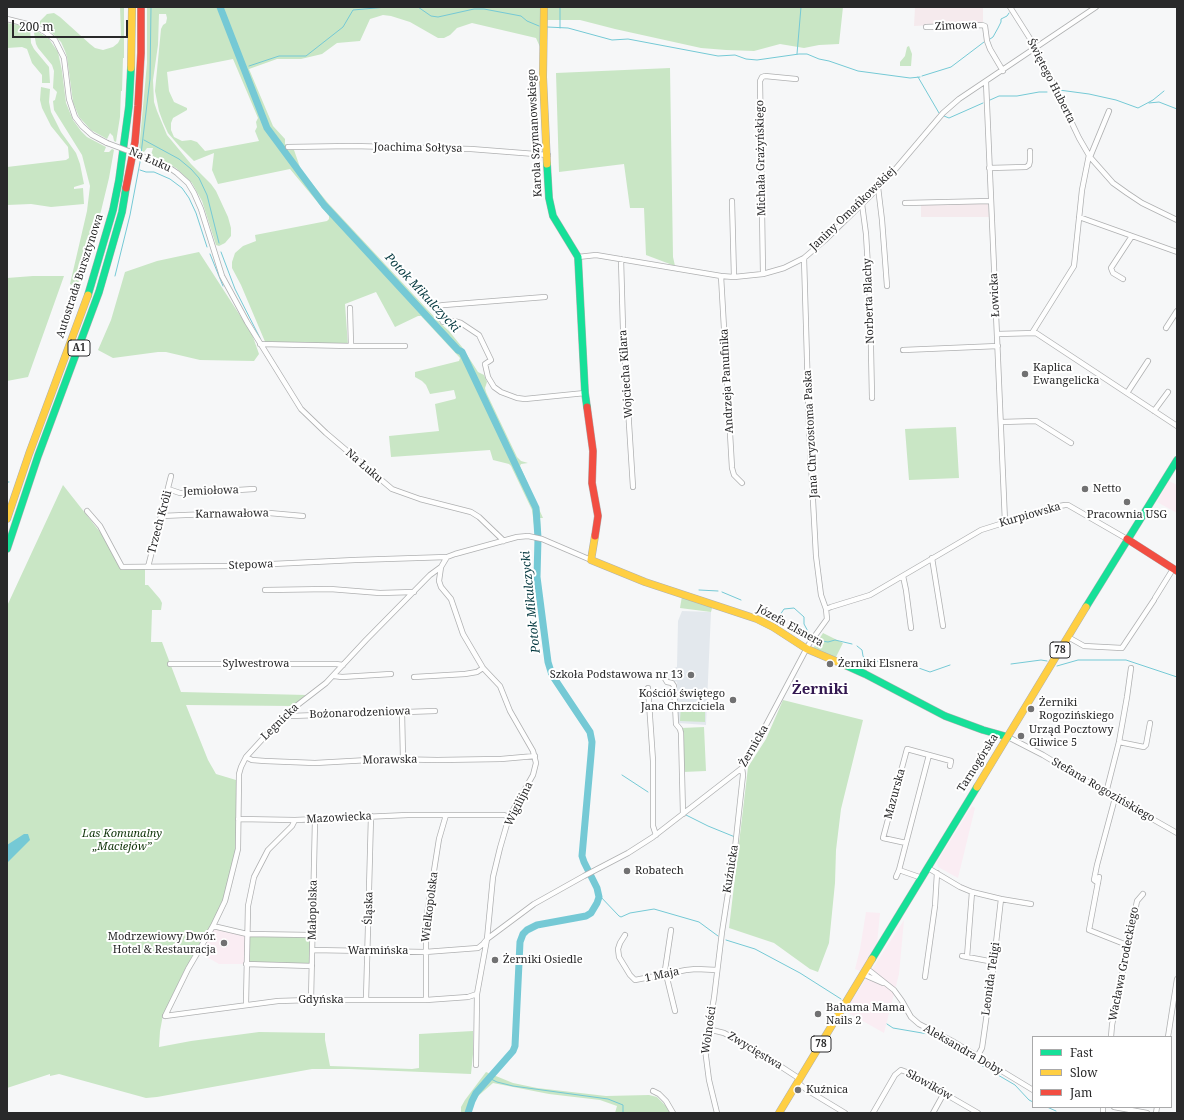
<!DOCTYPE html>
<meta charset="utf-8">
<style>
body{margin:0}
#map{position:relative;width:1184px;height:1120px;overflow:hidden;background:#f6f7f8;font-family:"Noto Serif",serif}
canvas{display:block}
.frame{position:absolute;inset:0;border:8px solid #29292a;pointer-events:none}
.legend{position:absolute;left:1032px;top:1036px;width:140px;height:72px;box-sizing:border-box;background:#fff;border:1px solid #a9a9aa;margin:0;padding:5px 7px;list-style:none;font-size:12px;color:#29292a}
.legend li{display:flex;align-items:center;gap:8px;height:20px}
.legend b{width:20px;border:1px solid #a9a9aa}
.scale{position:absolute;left:12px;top:20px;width:116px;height:18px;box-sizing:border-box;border:2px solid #29292a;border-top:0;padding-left:5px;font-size:12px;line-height:14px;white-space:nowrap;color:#29292a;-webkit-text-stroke:3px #fff;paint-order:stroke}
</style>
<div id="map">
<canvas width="1184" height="1120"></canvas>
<div class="frame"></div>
<ul class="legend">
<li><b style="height:5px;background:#16e098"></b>Fast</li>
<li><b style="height:5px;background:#ffcf43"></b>Slow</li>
<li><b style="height:5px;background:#f24e42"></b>Jam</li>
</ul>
<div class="scale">200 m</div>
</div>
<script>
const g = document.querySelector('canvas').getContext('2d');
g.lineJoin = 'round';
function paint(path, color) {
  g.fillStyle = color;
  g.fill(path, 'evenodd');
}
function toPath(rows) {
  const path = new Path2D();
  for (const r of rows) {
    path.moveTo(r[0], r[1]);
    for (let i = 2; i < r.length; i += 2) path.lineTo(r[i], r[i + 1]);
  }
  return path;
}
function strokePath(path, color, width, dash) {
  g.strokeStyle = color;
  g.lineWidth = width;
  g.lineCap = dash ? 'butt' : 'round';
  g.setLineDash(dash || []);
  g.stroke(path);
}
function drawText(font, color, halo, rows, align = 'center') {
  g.font = font + ' "Noto Serif",serif';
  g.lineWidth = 4;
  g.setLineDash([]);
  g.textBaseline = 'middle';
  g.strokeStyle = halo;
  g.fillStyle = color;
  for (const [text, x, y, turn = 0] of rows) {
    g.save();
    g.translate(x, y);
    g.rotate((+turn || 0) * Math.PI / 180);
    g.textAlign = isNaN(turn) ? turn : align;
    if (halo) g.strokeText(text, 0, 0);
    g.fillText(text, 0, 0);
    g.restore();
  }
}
const commercial = toPath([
 [1169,481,1177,485,1177,513,1157,502],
 [972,806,975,808,958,878,938,867,937,862],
 [866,912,880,913,877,944,860,971,855,969,860,949],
 [904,920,899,974,884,1033,845,1011],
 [212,928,245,934,245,964,219,964,198,952]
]);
const industrial = toPath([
 [915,7,983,7,983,23,914,26],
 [988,202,989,217,921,217,921,203]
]);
const built = toPath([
 [682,611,711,612,706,725,678,723,677,682,674,681,674,668,677,667,678,621]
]);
const green = toPath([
 [120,7,124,7,124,58,123,58,122,91,121,91,120,117,116,142,114,141,113,136,110,133,107,139,91,130,79,117,73,102,67,57,65,51,61,42,49,30,40,24,40,21,47,14,54,13,60,17,90,44,95,48,103,50,113,47,118,43,121,37],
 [147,7,540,7,540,47,536,38,472,23,457,28,450,35,444,38,438,38,410,22,391,16,383,15,370,19,360,41,337,43,322,54,301,59,277,59,249,69,273,126,285,139,285,144,294,150,301,170,328,203,440,323,449,331,462,347,478,372,484,375,487,382,485,388,486,392,517,457,521,461,528,463,521,464,520,466,543,518,540,518,541,536,535,533,532,510,511,466,509,464,493,460,490,450,391,457,389,436,439,431,435,404,455,399,456,398,454,390,430,394,426,385,422,381,415,377,415,372,459,361,460,358,421,316,418,316,395,327,376,292,345,304,348,346,266,344,241,285,232,268,232,262,235,253,243,246,256,241,255,235,327,221,329,219,329,216,290,169,218,184,212,170,214,153,194,161,180,147,168,133,163,122,159,111,155,91,161,29,163,25,166,23,167,18,166,14,159,14,158,45,153,80,154,102,157,111,167,135,191,164,211,184,216,191,228,217,231,228,231,236,225,243,219,246,216,245,202,201,192,183,176,168,151,155,153,148,147,148,144,152,139,150,147,63],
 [233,59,258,118,256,122,257,127,255,131,259,141,205,151,197,142,191,140,182,141,174,137,171,130,171,123,173,118,187,110,187,108,174,102,169,91,167,72],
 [547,7,843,7,839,44,819,45,804,48,780,44,754,51,726,50,701,48,615,29,580,20,547,20],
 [7,23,30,27,31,43,34,49,49,67,50,83,42,83,42,75,32,63,27,49,22,47,7,48],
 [37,31,49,39,58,52,62,71,66,103,73,120,81,131,87,137,106,147,104,152,109,152,112,149,114,150,109,178,101,211,77,287,70,284,87,211,90,186,82,155,54,110,53,101,55,100,57,92,53,88,54,71,52,65,38,48,36,44,34,33],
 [909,46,912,54,911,66,900,66,900,62,905,56,907,47],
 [670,68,673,257,675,266,646,255,644,208,630,208,624,164,559,172,556,73],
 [41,87,50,89,49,102,51,112,61,132,76,153,80,164,84,184,74,187,74,189,83,188,84,204,51,207,31,204,7,205,7,167,66,160,69,158,68,147,51,126,42,108,40,100],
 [199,252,252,334,259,354,254,361,200,360,166,352,158,352,113,358,98,350,111,320,125,272,157,261],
 [33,276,64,276,28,377,7,381,7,278],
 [956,427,959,478,909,480,905,429],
 [63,485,115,551,122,569,145,568,145,585,148,585,160,599,162,603,161,610,152,610,151,642,162,642,181,692,307,695,293,706,186,705,208,760,216,774,236,780,238,795,238,849,225,901,198,952,186,967,163,1015,160,1031,159,1047,191,1041,259,1032,325,1033,325,1040,330,1066,412,1069,419,1068,419,1034,473,1031,473,1054,471,1074,349,1069,312,1069,157,1097,146,1098,59,1074,50,1076,50,1074,7,1088,7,606],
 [682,596,713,605,711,612,680,608],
 [823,633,843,643,835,659,812,650],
 [783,700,863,720,841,809,836,850,835,883,829,943,818,972,810,969,774,943,729,928,748,767,766,739],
 [681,705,705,705,705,722,680,721],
 [704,727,706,771,683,772,681,728],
 [247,934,312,935,312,966,246,964],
 [486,1072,513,1083,537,1088,606,1096,649,1095,657,1097,666,1106,670,1113,615,1113,617,1106,600,1100,549,1094,493,1083,477,1097,471,1108,472,1113,461,1113,461,1107,465,1100]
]);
const water = toPath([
 [24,834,28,834,30,840,7,863,7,845]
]);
const stream = toPath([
 [418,7,431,16,438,17,474,9,484,9,521,16,527,21,539,26],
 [547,27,568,28,612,40,628,39,718,56,735,55,746,59,757,60,799,54,807,54,819,59,829,61,858,71,910,78,920,77],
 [560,28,560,7],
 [990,39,993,37,998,28,1001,22,1001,19,1007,16,1009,13],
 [797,54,801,7],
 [249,66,279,56,306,56,343,27,353,10,387,7],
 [243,68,245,67],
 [922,76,951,67,984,42],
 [918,77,939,113],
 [1059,90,1089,94,1116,100,1138,108,1153,100,1164,91],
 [990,100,999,96,1017,96,1039,92,1047,92],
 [1149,103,1159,102,1177,109],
 [944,116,949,118,983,103],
 [144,140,179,159,191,169,199,178,207,195,219,243],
 [141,154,150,79,151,7],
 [140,170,146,172,154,172,170,179,182,188,189,198,196,213,207,247],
 [221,252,235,289,260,338],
 [210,254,223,286],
 [115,276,130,215,141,157],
 [8,482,9,482],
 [538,545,540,545],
 [699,590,718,591],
 [722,592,741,600],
 [763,614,768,616,774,616],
 [780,615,784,609,794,608,804,617,804,624,811,637],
 [816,640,828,642,835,640,852,644],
 [857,646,862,650,863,656,865,659,875,662,884,659,893,665,903,666,913,666,930,672,950,665],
 [1011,664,1041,660,1047,661],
 [1057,666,1078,660,1126,660,1177,677],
 [622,775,648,792],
 [686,815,708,826,735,837],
 [598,894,619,916,621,917,630,913,654,909,699,922,718,936],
 [726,940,755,949,800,973,841,999],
 [887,1024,893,1028,928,1034,1015,1085,1029,1100,1033,1102],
 [489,1078,497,1082,513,1086,608,1099,623,1105,623,1113],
 [1047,1107,1056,1111]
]);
const river = toPath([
 [220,7,267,128,324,205,458,350,462,352,536,508,538,538,537,577,548,662,552,675,590,732,592,742,591,755,582,856,584,862,597,888,599,897,597,903,591,913,586,916,537,925,527,930,523,934,520,942,515,1046,513,1051,476,1093,472,1101,468,1113]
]);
const street = toPath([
 [1010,7,1036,48,1079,138,1090,157,1113,183,1127,193,1142,203,1177,220],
 [7,19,35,26,45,32,55,40,64,58,69,99,75,117,82,126,92,135,107,143],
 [926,27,982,25,985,26,987,41,990,49,1003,71],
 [986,82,1005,522],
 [288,147,352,146,471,149,548,155],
 [1090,157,1109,111],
 [150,159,167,166,177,173,188,183,194,193,201,209,222,276,247,322,301,409,326,433,392,489,420,499,471,512,479,517,504,541],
 [989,168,1026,167,1029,165,1030,161,1030,151],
 [878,187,882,220,887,286],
 [732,201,734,277],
 [905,203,991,201],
 [862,204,866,234,870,301,872,398],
 [1079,217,1177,252],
 [578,257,596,255,721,276,734,277,763,274,784,268,804,258,825,240,871,195,893,172,943,113,959,99,1096,7],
 [621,259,623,329,633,487],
 [763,274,760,81,762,77,765,76,796,79],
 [721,276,732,468,734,475,742,483],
 [1123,279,1113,273,1111,268,1132,236],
 [545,297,444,305,437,306,437,310,443,322,454,321,461,323,479,335,491,360,485,364,488,377,494,387,501,392,517,398,525,399,585,393],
 [350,308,351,346],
 [1166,328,1177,311],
 [1032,333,1074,266,1082,190,1089,155],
 [997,334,1036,333,1177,426],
 [260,344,351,346,405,346],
 [903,350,998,346],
 [1127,393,1148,361],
 [1154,411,1168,392],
 [1001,422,1036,421,1071,443],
 [168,489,180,493,189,493,254,489],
 [87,511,100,526,122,567,231,566,355,560,447,557],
 [161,516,258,512,303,516],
 [932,558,943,626],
 [148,567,171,476],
 [441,567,439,581,441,587,451,599,463,634,483,668,500,686,510,711,533,751,536,763,533,775,509,817,500,848,493,877,487,939,477,994,476,1065],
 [903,576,906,590,911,628],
 [265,590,330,589,380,593,414,592],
 [1155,598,1173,569],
 [826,609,831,607,870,595,981,530,1054,507,1065,505,1068,505,1127,539],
 [1068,637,1084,646,1122,648,1154,600],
 [170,664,336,664,343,665],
 [334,676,342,677,391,674],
 [414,677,465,674,477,672,483,668],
 [664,677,667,682,672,683,674,686,676,724,680,729,681,733,683,814],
 [648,688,653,761,653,826,656,835],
 [402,712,403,759],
 [286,715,290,716,435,711],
 [1008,737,1043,755,1091,784,1177,833],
 [1119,742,1144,747,1146,745,1150,723],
 [929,755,951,761,950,766],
 [246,757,252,760,265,761,315,763,387,759,437,760,501,759,535,756],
 [1106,793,1119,742,1127,697,1131,668],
 [238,819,295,820],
 [906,843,883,838,907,749,929,755,899,870,922,878],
 [928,868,960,887,972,892,1001,899,1031,904],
 [896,877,899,870],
 [1099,877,1089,930,1127,945],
 [1098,883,1094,880,1097,865,1115,798],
 [213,926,247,934,312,935],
 [671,930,665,970,675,1011],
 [625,935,620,943,618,949,619,957,630,975,635,980,686,970,696,969,717,970],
 [312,950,425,952,478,948,483,944,487,939,534,904,584,876,628,853,653,837,742,768,748,759,809,644,827,619,826,609,821,595,816,556,809,427,804,258],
 [962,956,994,962],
 [967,957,972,892],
 [246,964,312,966],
 [865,972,870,971,894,990,902,1001,911,1017,919,1024,954,1042,1033,1090],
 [865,972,867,976,883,983],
 [925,977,935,906,937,873],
 [311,1000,315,820],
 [366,1000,371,816],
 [426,1000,426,921,439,839,446,815],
 [246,1004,248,906,254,877,268,850,292,826,295,820,408,815,504,815,509,817],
 [165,1016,188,969,213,926,225,901,238,849,239,774,241,767,246,757,268,733,291,710,326,683,366,640,430,575,441,567,447,557,455,554,517,537,528,536,542,539,591,560],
 [165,1016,278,1001,311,1000,426,1000,468,997,477,994],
 [708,1029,724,1033,754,1049,800,1079],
 [1111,1037,1112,1025,1137,901,1143,894],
 [1168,1037,1177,979],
 [977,1057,982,1048,992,978,1001,899],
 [797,1082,807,1090,845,1113],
 [653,1091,659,1094,666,1101,673,1113],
 [1114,1107,1147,1113],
 [717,1113,709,1080,705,1049,714,998,722,932,735,848,743,775,742,768],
 [873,1113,895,1075,901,1070,909,1073,978,1113],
 [933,1113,944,1093],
 [1103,1113,1103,1107],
 [1156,1113,1157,1107]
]);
const fast = toPath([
 [547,164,549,198,553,216,578,257,585,393,587,407],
 [88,295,113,210,119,180,129,106,131,68],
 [7,549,38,456,99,292,122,212,126,188],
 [1086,607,1177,460],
 [845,665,865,674,945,716,983,730,1008,737],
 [872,959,977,787]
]);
const slow = toPath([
 [544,7,543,77,547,164],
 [131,68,132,7],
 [7,519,29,454,88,295],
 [595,536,591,560,645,582,757,619,773,627,807,649,845,665],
 [977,787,1086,607],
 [779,1113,872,959]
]);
const jam = toPath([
 [126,188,135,142,138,106,141,53,141,7],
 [587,407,593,451,592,483,598,516,595,536],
 [1127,539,1177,571]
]);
const streetBridge = toPath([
 [107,143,150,159]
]);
const markers = [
 [1025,374,4,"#717172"],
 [1085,489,4,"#717172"],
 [1127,502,4,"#717172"],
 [830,664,4,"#717172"],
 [691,675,4,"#717172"],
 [733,700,4,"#717172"],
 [1031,709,4,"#717172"],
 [1021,736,4,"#717172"],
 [627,871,4,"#717172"],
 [224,943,4,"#717172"],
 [495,960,4,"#717172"],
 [818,1014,4,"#717172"],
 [798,1090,4,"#717172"]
];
const shields = [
 [79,348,22],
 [1060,650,20],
 [821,1044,20]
];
const shieldNames = [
 ["A1",79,348],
 ["78",1060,650],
 ["78",821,1044]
];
const streetNames = [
 ["Zimowa",956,26,-2],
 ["Świętego Huberta",1051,81,63],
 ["Karola Szymanowskiego",535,133,-93],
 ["Joachima Sołtysa",418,148,1],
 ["Michała Grażyńskiego",761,158,-91],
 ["Na Łuku",150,160,24],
 ["Janiny Omańkowskiej",853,209,-44],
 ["Autostrada Bursztynowa",80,276,-72],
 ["Łowicka",995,295,-93],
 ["Norberta Blachy",869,301,-92],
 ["Wojciecha Kilara",626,374,-94],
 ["Andrzeja Panufnika",727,381,-93],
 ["Jana Chryzostoma Paska",811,434,-93],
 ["Na Łuku",364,466,41],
 ["Jemiołowa",211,491,-2],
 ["Karnawałowa",232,514,-1],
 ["Kurpiowska",1030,515,-16],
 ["Trzech Króli",160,522,-75],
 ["Stepowa",251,565,-2],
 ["Józefa Elsnera",790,626,29],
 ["Sylwestrowa",256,664],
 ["Bożonarodzeniowa",360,713,-2],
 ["Legnicka",280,722,-44],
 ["Żernicka",754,746,-60],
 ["Morawska",390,760,-1],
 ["Tarnogórska",978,763,-58],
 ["Stefana Rogozińskiego",1103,790,30],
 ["Mazurska",895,794,-75],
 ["Wigilijna",519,804,-63],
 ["Mazowiecka",339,818,-3],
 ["Kuźnicka",731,869,-81],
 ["Wielkopolska",430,907,-83],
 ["Śląska",369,908,-89],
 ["Małopolska",313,910,-89],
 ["Warmińska",378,951],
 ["Wacława Grodeckiego",1124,964,-79],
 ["1 Maja",662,975,-12],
 ["Leonida Teligi",991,979,-82],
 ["Gdyńska",321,1000],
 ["Wolności",709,1030,-82],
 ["Aleksandra Doby",963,1050,30],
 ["Zwycięstwa",755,1051,31],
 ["Słowików",929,1085,29]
];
const poiNames = [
 ["Kaplica",1033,368],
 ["Ewangelicka",1033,381],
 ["Netto",1093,489],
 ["Pracownia USG",1127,515,"center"],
 ["Żerniki Elsnera",838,664],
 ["Szkoła Podstawowa nr 13",683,675,"right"],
 ["Kościół świętego",725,694,"right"],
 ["Jana Chrzciciela",725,707,"right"],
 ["Żerniki",1039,703],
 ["Rogozińskiego",1039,716],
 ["Urząd Pocztowy",1029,730],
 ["Gliwice 5",1029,743],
 ["Robatech",635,871],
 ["Modrzewiowy Dwór.",216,937,"right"],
 ["Hotel & Restauracja",216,950,"right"],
 ["Żerniki Osiedle",503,960],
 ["Bahama Mama",826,1008],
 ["Nails 2",826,1021],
 ["Kuźnica",806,1090]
];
const parkNames = [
 ["Las Komunalny",122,834],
 ["„Maciejów”",122,847]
];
const waterNames = [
 ["Potok Mikulczycki",422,293,47],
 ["Potok Mikulczycki",531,602,-96]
];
const districtNames = [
 ["Żerniki",820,690]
];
paint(commercial, '#faedf3');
paint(industrial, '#f5eaed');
paint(built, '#e3e8ed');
paint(green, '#c9e6c5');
paint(water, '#75c9d5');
strokePath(stream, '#75c9d5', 1);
strokePath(river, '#75c9d5', 7);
strokePath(street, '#afb0b1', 6);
strokePath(fast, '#afb0b1', 8);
strokePath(slow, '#afb0b1', 8);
strokePath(jam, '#afb0b1', 8);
strokePath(street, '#fefefe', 4.5);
strokePath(fast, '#16e098', 7);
strokePath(slow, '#ffcf43', 7);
strokePath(jam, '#f24e42', 7);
strokePath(streetBridge, '#afb0b1', 6, []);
strokePath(streetBridge, '#fefefe', 4.5);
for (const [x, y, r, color] of markers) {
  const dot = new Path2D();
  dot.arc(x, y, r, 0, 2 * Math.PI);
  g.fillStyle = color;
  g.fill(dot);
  strokePath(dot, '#fff', 1.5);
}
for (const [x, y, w] of shields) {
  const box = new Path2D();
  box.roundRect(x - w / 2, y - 8, w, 16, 3);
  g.fillStyle = '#fff';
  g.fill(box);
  strokePath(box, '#29292a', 1);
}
drawText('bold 10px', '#29292a', null, shieldNames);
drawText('11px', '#29292a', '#fff', streetNames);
drawText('11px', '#29292a', '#fff', poiNames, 'left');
drawText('italic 11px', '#0e3308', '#fff', parkNames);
drawText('italic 12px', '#00363d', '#fff', waterNames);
drawText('bold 15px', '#331851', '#fff', districtNames);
</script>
